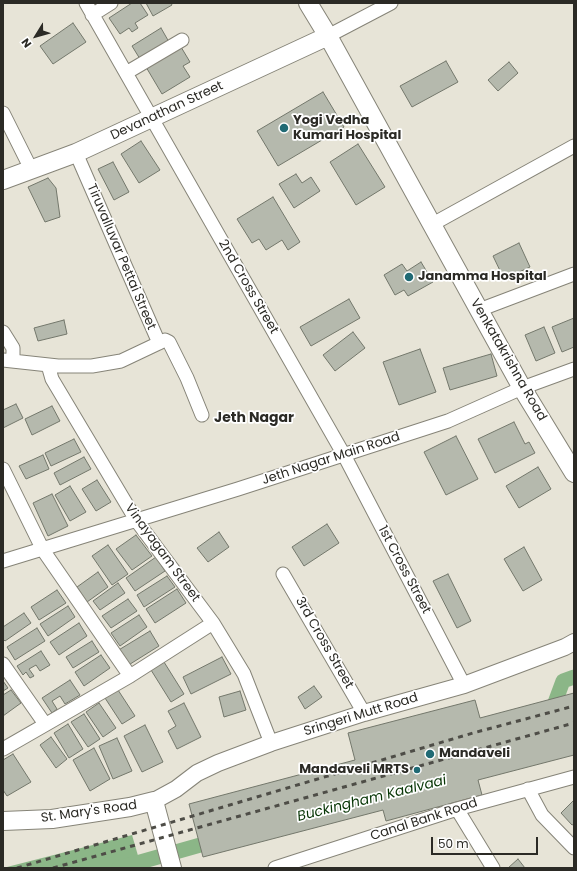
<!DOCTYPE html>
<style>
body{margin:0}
#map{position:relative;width:577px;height:871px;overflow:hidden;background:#e7e4d7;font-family:Poppins,sans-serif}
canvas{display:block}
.frame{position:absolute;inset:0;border:4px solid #2b2a25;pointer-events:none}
.north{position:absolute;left:16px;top:16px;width:40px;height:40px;-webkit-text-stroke:3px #fff;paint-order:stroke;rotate:233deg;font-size:11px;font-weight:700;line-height:16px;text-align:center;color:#2b2a25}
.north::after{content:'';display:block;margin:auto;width:14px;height:18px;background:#2b2a25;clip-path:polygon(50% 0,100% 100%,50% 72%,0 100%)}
.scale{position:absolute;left:431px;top:837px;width:107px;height:18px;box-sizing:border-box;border:2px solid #2b2a25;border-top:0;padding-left:5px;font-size:12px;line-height:14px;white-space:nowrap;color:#2b2a25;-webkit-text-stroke:3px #fff;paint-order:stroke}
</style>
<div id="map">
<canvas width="577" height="871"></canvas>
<div class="frame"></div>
<div class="north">N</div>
<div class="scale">50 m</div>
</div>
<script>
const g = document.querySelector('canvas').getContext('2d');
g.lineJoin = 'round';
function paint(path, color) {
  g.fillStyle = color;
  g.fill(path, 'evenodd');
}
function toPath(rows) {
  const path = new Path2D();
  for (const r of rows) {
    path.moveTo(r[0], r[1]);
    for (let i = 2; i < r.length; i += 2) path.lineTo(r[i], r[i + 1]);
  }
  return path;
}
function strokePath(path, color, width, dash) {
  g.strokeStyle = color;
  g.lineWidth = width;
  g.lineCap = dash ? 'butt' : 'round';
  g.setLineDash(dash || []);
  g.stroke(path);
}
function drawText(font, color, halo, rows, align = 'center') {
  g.font = font + ' Poppins,sans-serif';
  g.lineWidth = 3.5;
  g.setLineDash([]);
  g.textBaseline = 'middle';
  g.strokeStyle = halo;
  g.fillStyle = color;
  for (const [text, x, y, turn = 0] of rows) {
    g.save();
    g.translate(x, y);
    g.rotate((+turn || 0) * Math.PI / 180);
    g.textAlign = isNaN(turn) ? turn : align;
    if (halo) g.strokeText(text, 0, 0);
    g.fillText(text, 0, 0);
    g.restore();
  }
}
const water = toPath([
 [132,835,141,866,136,868,3,868]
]);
const canal = toPath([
 [550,716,563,681,574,677],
 [119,868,218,840]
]);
const building = toPath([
 [132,3,140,3,148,15,135,23,138,28,132,32,129,28,120,34,109,18,132,3],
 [146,3,171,3,172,5,153,16,146,3],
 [73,23,86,42,53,64,40,46,73,23],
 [161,28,169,42,140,59,132,46,161,28],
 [181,47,190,62,183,66,190,77,162,94,146,67,181,47],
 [446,61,458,82,412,107,400,86,446,61],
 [509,62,518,73,498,91,488,80,509,62],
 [323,92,344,127,278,166,257,131,323,92],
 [141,141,160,170,139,183,121,154,141,141],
 [358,144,385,187,356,205,330,162,358,144],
 [113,162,129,192,114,200,98,169,113,162],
 [296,174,302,183,311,177,320,191,294,208,279,184,296,174],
 [48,178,56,188,60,217,45,222,28,187,48,178],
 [273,197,300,242,288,250,282,240,266,250,259,239,252,243,237,219,273,197],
 [519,243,530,267,504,279,493,256,519,243],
 [421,262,433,282,408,296,404,290,395,295,384,275,402,264,407,271,421,262],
 [349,299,360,318,311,346,300,327,349,299],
 [574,318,574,347,562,352,552,327,574,318],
 [64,320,67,334,38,341,34,328,64,320],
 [544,327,555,353,536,361,525,335,544,327],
 [353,332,365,348,335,371,323,355,353,332],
 [420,349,436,392,399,405,383,362,420,349],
 [491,354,497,376,450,390,443,368,491,354],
 [16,404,23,418,3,428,3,410,16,404],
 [52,406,60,421,32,435,25,419,52,406],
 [514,422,525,444,529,442,535,453,495,473,478,439,514,422],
 [456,436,478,479,446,495,424,452,456,436],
 [74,439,81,452,51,466,45,453,74,439],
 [43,455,49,469,26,479,19,466,43,455],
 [84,457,91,469,60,485,54,473,84,457],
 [538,467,551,489,519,508,506,486,538,467],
 [97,480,111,502,96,511,82,489,97,480],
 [70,486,86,512,70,521,55,495,70,486],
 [52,494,68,526,48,536,33,503,52,494],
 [327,524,339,543,304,566,292,547,327,524],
 [219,532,229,547,208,562,197,548,219,532],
 [136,535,152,556,132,570,116,549,136,535],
 [108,545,128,574,112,585,92,556,108,545],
 [524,547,542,580,523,591,504,559,524,547],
 [156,557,165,571,135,591,126,578,156,557],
 [98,572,108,587,87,602,77,587,98,572],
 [448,574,471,621,457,628,433,581,448,574],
 [167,576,175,587,144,607,137,595,167,576],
 [118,583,125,593,100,610,93,601,118,583],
 [177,589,186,603,155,623,146,609,177,589],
 [57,590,66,603,39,620,31,607,57,590],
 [128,599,137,611,111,628,102,616,128,599],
 [68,606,75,617,48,636,40,624,68,606],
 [24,613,31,623,5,641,3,639,3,627,24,613],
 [139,615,147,627,120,646,111,633,139,615],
 [79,623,87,636,59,655,50,642,79,623],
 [37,628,45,641,15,660,7,647,37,628],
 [150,631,159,646,127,666,117,651,150,631],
 [92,641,99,652,73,668,66,657,92,641],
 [41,651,50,665,40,671,36,665,29,669,34,676,30,678,26,672,23,675,17,666,41,651],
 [101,655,110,668,84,686,75,672,101,655],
 [222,657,231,674,191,694,183,677,222,657],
 [164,662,184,694,171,702,151,670,164,662],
 [70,680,80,695,65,704,60,696,52,701,57,709,52,713,42,698,70,680],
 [3,681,8,688,3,691,3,681],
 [314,686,322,697,305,709,298,697,314,686],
 [11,690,21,703,3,716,3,695,11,690],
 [118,690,135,716,122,724,105,698,118,690],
 [240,691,246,710,224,717,219,697,240,691],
 [574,693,574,755,478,780,482,795,386,821,383,810,203,857,189,804,355,760,348,733,475,700,480,718,574,693],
 [99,703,116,728,103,737,86,712,99,703],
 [184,703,201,737,177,749,168,731,176,726,168,711,184,703],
 [84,714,100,739,88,747,71,722,84,714],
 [68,724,83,749,69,758,54,733,68,724],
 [145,725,163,762,142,772,124,736,145,725],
 [51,737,67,759,56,768,40,745,51,737],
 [117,738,132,771,113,779,99,746,117,738],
 [94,748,110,779,90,791,73,760,94,748],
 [13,754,31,782,7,796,3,790,3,760,13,754],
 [574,800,574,824,572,825,561,813,574,800],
 [518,859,525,868,508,868,518,859]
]);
const minor = toPath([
 [86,3,344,455,464,685],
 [92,15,111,3],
 [328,36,391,3],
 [126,73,182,40],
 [3,113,31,169],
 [76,153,159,343,165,340,169,342,187,378,202,415],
 [431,225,574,146],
 [479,310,574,274],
 [3,332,13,348,13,360],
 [3,360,58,366,92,366,121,361,159,343],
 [48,365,52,379,136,520,213,623,244,674,271,743],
 [3,469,43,550,130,676],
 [3,561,238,489,448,421,522,388,574,369],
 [283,574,364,713],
 [3,664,45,724],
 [3,749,130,676,213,623],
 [528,789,542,815,574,848],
 [457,809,493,868],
 [275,868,457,809,574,777]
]);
const tertiary = toPath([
 [154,801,176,789,197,773,218,763,271,743,364,713,464,685,565,647,574,642]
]);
const secondary = toPath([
 [308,3,328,36,522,388,574,473],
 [3,180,76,153,328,36],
 [3,821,52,819,130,807,154,801,172,868]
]);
const rail = toPath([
 [17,868,473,733,574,706],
 [53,868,574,723]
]);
const markers = [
 [284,128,5,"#206a74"],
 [409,277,5,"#206a74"],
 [430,754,5,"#206a74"],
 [417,770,4,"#206a74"]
];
const streetNames = [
 ["Devanathan Street",167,111,-25],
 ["Tiruvalluvar Pettai Street",121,257,67],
 ["2nd Cross Street",248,287,60],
 ["Venkatakrishna Road",508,360,60],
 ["Jeth Nagar Main Road",331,459,-18],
 ["Vinayagam Street",162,553,54],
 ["1st Cross Street",404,570,62],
 ["3rd Cross Street",324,643,60],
 ["Sringeri Mutt Road",361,715,-17],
 ["St. Mary's Road",89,812,-8],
 ["Canal Bank Road",424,820,-18]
];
const poiNames = [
 ["Yogi Vedha",293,121],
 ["Kumari Hospital",293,136],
 ["Janamma Hospital",418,277],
 ["Mandaveli",439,754],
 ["Mandaveli MRTS",409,770,"right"]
];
const neighbourhoodNames = [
 ["Jeth Nagar",254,418]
];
const waterNames = [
 ["Buckingham Kaalvaai",372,799,-14]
];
paint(water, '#8bb687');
strokePath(canal, '#8bb687', 15);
paint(building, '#b5b9ad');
strokePath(building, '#73776b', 1);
strokePath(minor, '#868478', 15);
strokePath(tertiary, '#868478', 18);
strokePath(secondary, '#868478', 20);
strokePath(minor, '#fff', 13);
strokePath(tertiary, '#fff', 16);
strokePath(secondary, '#fff', 18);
strokePath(rail, '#4e4d47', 3, [5, 5]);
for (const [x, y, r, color] of markers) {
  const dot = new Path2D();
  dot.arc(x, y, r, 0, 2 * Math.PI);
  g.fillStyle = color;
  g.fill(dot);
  strokePath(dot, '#fff', 1.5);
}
drawText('13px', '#2b2a25', '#fff', streetNames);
drawText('bold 13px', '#2b2a25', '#fff', poiNames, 'left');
drawText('bold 14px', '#2b2a25', '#fff', neighbourhoodNames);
drawText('italic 14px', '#083606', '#fff', waterNames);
</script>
